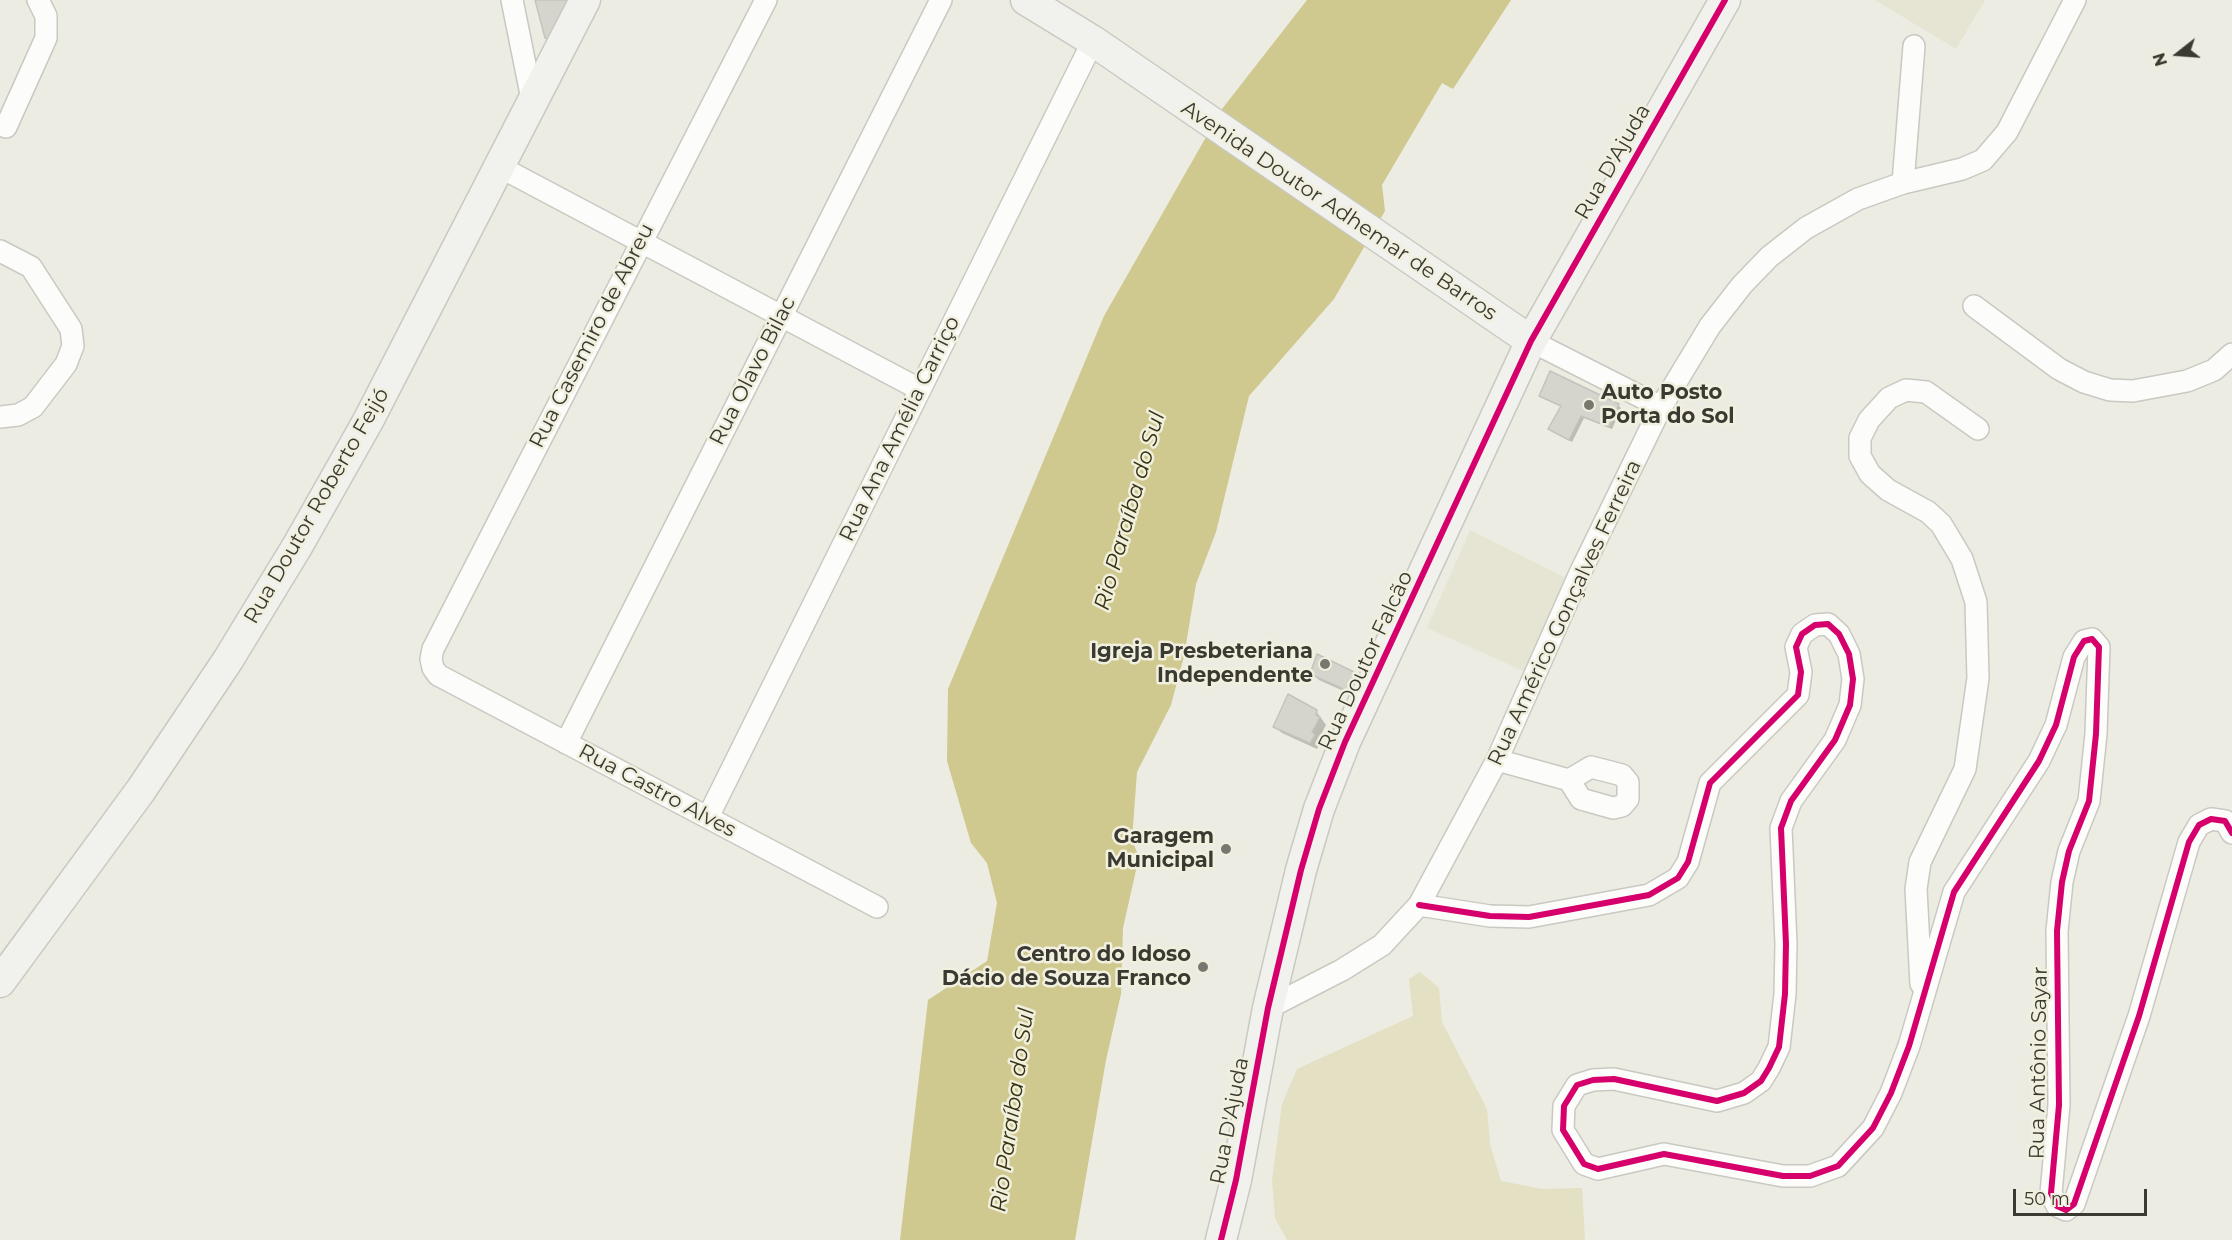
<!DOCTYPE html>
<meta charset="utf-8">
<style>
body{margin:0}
#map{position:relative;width:2232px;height:1240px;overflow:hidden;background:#ecece2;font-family:Montserrat,sans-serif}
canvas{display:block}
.north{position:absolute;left:2148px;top:24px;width:60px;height:60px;-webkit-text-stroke:4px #f1efdd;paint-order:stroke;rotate:253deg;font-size:16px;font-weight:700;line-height:24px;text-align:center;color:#3a3932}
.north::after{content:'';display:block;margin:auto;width:21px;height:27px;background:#3a3932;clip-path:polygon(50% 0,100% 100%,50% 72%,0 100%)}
.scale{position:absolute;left:2013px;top:1189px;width:134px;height:27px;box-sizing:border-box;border:3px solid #3a3932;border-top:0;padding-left:8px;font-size:18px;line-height:21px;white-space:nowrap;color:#3a3932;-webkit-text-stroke:4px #f1efdd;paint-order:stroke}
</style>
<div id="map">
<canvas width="2232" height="1240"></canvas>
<div class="north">N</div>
<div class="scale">50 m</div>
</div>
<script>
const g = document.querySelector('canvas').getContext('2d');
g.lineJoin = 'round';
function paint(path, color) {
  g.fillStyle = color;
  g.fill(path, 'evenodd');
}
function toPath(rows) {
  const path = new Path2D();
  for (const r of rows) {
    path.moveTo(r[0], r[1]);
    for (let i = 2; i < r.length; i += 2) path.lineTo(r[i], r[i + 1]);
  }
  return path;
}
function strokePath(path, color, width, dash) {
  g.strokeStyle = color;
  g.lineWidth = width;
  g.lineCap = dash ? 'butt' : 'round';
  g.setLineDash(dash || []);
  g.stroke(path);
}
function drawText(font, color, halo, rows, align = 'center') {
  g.font = font + ' Montserrat,sans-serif';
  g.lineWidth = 5;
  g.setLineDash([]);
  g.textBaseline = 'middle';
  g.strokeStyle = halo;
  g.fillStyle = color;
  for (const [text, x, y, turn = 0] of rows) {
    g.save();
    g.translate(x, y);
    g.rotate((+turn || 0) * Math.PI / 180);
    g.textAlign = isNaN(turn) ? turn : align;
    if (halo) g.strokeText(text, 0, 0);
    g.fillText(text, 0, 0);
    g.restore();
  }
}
const built = toPath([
 [1875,0,1985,0,1956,49],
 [1470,530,1570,580,1526,672,1427,628]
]);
const green = toPath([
 [1420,972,1439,988,1442,1022,1487,1109,1490,1144,1501,1181,1542,1189,1582,1188,1585,1240,1287,1240,1275,1218,1272,1180,1282,1104,1297,1069,1413,1016,1409,979]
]);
const water = toPath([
 [1307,0,1511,0,1453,89,1442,83,1382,185,1385,211,1334,299,1249,396,1216,532,1196,584,1184,656,1171,705,1137,772,1132,840,1139,857,1123,928,1121,994,1106,1060,1075,1240,900,1240,928,1000,987,961,997,903,987,863,971,843,947,761,948,689,1104,316,1222,109]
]);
const shadow = toPath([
 [1540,396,1618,405,1621,408,1612,429,1584,418,1572,442,1550,429,1562,407],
 [1312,673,1357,676,1363,682,1357,697,1319,680],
 [1316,711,1326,725,1318,740,1320,743,1317,749,1282,733,1275,727]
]);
const building = toPath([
 [535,0,572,0,553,40,545,38,535,0],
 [1550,371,1619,404,1609,427,1581,416,1569,440,1548,429,1561,406,1539,396,1550,371],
 [1317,654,1358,674,1350,692,1310,674,1317,654],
 [1288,694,1317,710,1316,715,1320,717,1312,732,1315,735,1310,743,1273,727,1288,694]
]);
const street = toPath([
 [512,0,533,104],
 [766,0,433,649,431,659,433,668,438,675,877,907],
 [6,127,46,38,46,16,38,0],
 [500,167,919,389],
 [1903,183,1914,46],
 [0,251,31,267,71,329,73,346,66,364,33,407,18,415,0,417],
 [1974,306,2059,369,2084,382,2110,390,2133,391,2187,381,2214,370,2232,354],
 [1531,341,1661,407],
 [566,743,941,0],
 [1497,760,1569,780],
 [1591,767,1622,775,1628,782,1628,799,1622,806,1613,808,1581,799,1569,780,1591,767],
 [708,817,1093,41],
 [1419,905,1490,916,1529,917,1649,895,1678,878,1688,862,1710,783,1798,695,1801,672,1796,647,1802,634,1815,625,1828,624,1839,634,1849,654,1853,679,1850,705,1835,740,1791,801,1781,828,1786,944,1785,994,1779,1047,1769,1068,1761,1081,1744,1093,1717,1101,1614,1079,1593,1080,1577,1085,1564,1106,1563,1130,1584,1164,1598,1169,1664,1154,1783,1176,1810,1176,1838,1166,1873,1128,1891,1093,1909,1046,1954,892,2039,761,2056,725,2074,657,2084,641,2092,639,2099,647,2096,734,2089,801,2069,851,2062,882,2057,931,2059,1105,2051,1193,2057,1206,2066,1210,2074,1204,2139,1016,2189,842,2199,825,2211,819,2225,821,2232,833],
 [1921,984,1916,889,1920,862,1965,769,1978,678,1976,602,1962,559,1941,524,1928,512,1888,490,1870,474,1860,456,1860,438,1869,420,1889,398,1906,390,1926,392,1978,429],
 [1268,1008,1342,970,1382,945,1419,905,1497,760,1580,573,1661,407,1710,326,1742,285,1769,257,1806,228,1858,199,1903,183,1962,169,1983,160,2007,132,2075,0]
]);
const secondary = toPath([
 [1026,0,1093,41,1531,341],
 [0,982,141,790,228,660,298,545,368,421,585,0],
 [1221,1240,1236,1180,1268,1008,1301,870,1319,809,1345,742,1531,341,1725,0]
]);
const cycleway = toPath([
 [1419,905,1490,916,1529,917,1649,895,1678,878,1688,862,1710,783,1798,695,1801,672,1796,647,1802,634,1815,625,1828,624,1839,634,1849,654,1853,679,1850,705,1835,740,1791,801,1781,828,1786,944,1785,994,1779,1047,1769,1068,1761,1081,1744,1093,1717,1101,1614,1079,1593,1080,1577,1085,1564,1106,1563,1130,1584,1164,1598,1169,1664,1154,1783,1176,1810,1176,1838,1166,1873,1128,1891,1093,1909,1046,1954,892,2039,761,2056,725,2074,657,2084,641,2092,639,2099,647,2096,734,2089,801,2069,851,2062,882,2057,931,2059,1105,2051,1193,2057,1206,2066,1210,2074,1204,2139,1016,2189,842,2199,825,2211,819,2225,821,2232,833],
 [1221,1240,1236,1180,1268,1008,1301,870,1319,809,1345,742,1531,341,1725,0]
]);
const markers = [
 [1589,405,6,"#787870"],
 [1325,664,6,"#787870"],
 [1226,849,6,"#787870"],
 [1203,967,6,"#787870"]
];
const streetNames = [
 ["Rua D'Ajuda",1613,162,-60],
 ["Avenida Doutor Adhemar de Barros",1339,211,34],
 ["Rua Casemiro de Abreu",592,336,-63],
 ["Rua Olavo Bilac",753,371,-63],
 ["Rua Ana Amélia Carriço",900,429,-64],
 ["Rua Doutor Roberto Feijó",317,506,-60],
 ["Rua Américo Gonçalves Ferreira",1565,613,-65],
 ["Rua Doutor Falcão",1366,661,-65],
 ["Rua Castro Alves",657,791,28],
 ["Rua Antônio Sayar",2039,1063,-89],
 ["Rua D'Ajuda",1230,1121,-79]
];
const poiNames = [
 ["Auto Posto",1601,393,"left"],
 ["Porta do Sol",1601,417,"left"],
 ["Igreja Presbeteriana",1313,652],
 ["Independente",1313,676],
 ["Garagem",1214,837],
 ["Municipal",1214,861],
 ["Centro do Idoso",1191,955],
 ["Dácio de Souza Franco",1191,979]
];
const waterNames = [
 ["Rio Paraíba do Sul",1130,511,-74],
 ["Rio Paraíba do Sul",1013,1110,-82]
];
paint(built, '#e6e4d2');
paint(green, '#e3e0c3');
paint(water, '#cfc88f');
paint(shadow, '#0003');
paint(building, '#d5d4cd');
strokePath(building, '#c4c3bc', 1.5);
strokePath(street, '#c9c9c2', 24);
strokePath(secondary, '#c9c9c2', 33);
strokePath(street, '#fcfcfb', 21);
strokePath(secondary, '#f1f1ed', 30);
strokePath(cycleway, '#d6006c', 6);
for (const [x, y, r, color] of markers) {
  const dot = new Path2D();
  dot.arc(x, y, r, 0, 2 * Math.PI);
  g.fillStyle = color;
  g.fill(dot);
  strokePath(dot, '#f1efdd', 2);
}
drawText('21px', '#3a3932', '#f1efdd', streetNames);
drawText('bold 21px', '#3a3932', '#f1efdd', poiNames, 'right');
drawText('italic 22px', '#363210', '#f1efdd', waterNames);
</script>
